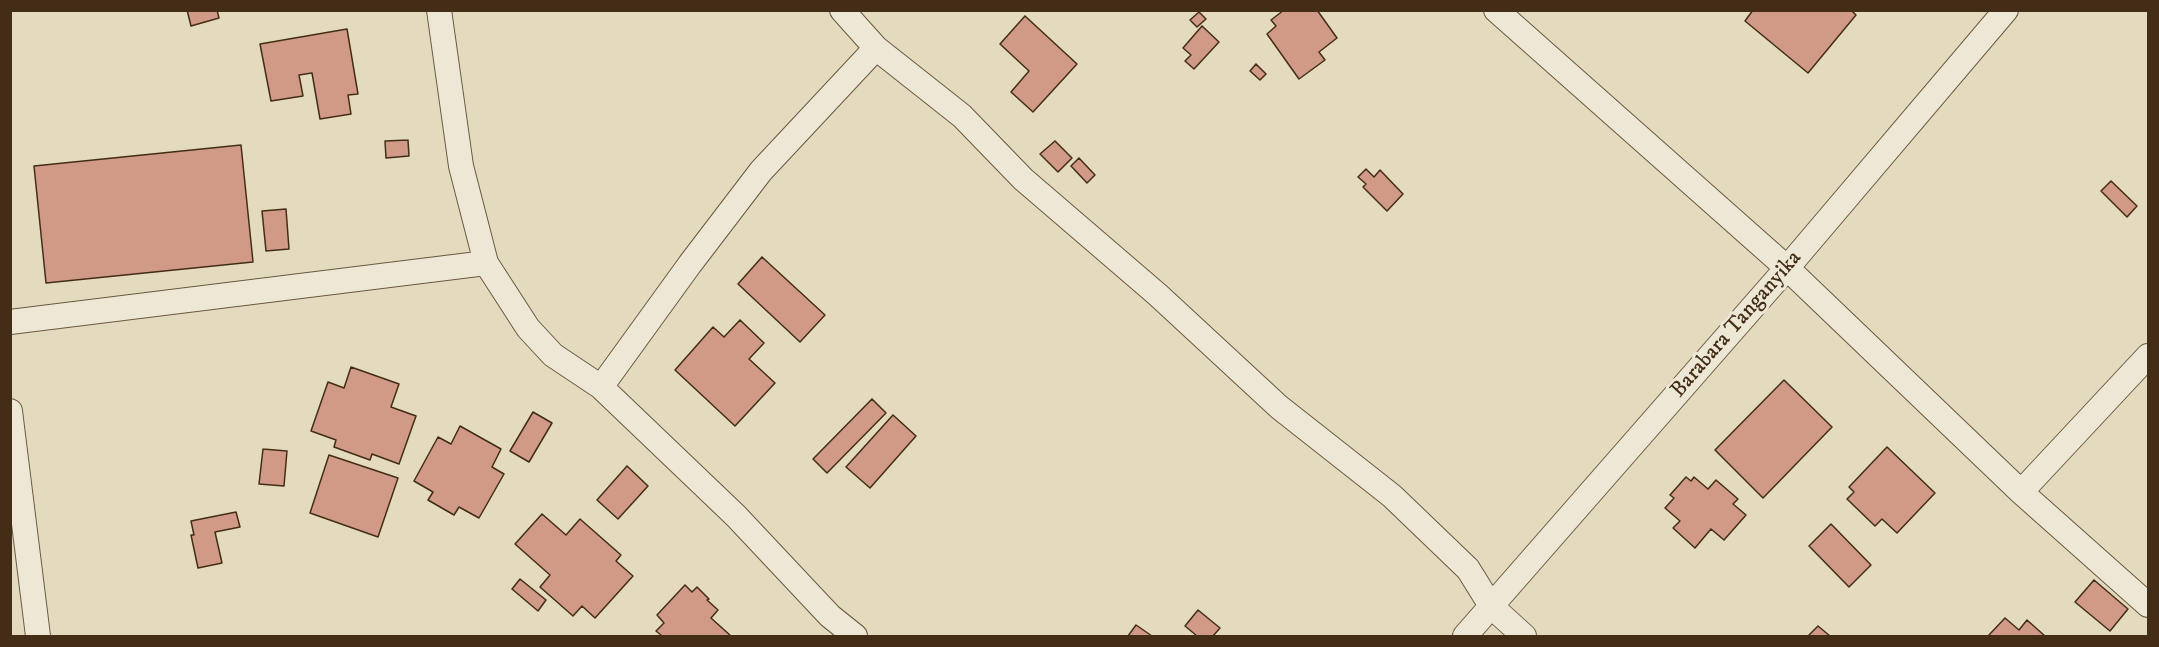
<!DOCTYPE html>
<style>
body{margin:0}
#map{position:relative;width:2159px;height:647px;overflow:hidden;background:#e4dbbf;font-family:"IM FELL DW Pica",serif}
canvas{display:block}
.frame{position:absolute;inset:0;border:12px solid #432d17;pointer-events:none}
</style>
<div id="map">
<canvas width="2159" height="647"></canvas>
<div class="frame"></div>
</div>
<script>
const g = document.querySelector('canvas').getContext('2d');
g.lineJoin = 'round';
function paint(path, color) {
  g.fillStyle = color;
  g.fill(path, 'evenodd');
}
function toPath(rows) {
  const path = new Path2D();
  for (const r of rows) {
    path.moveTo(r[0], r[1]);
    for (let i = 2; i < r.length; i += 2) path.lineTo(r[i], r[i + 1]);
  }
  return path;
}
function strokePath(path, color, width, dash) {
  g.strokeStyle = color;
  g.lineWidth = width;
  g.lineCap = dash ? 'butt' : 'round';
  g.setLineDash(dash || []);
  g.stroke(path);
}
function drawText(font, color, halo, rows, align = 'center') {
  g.font = font + ' "IM FELL DW Pica",serif';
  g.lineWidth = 6;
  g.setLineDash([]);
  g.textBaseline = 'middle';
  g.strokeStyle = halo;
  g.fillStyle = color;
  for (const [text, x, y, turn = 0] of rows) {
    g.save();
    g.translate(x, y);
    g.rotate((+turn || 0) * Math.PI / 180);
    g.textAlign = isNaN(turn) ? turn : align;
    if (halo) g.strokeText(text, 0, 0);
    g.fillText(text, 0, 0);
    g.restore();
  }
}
const building = toPath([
 [187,10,217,10,219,18,191,26,187,10],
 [1284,10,1317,10,1337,38,1319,52,1325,60,1299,79,1267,34,1276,26,1271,20,1284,10],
 [1753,10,1851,10,1856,15,1808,73,1745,21,1753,10],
 [1199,12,1206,19,1197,27,1190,20,1199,12],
 [1025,16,1077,64,1033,112,1011,92,1029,71,1000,44,1025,16],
 [1202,26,1219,42,1194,69,1185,61,1191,55,1183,48,1202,26],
 [347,29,358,94,348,95,351,114,320,119,312,73,299,75,303,96,271,101,260,44,347,29],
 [1256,64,1266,74,1260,80,1250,71,1256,64],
 [408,140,409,156,386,158,385,141,408,140],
 [1055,141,1072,158,1058,172,1040,154,1055,141],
 [241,145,253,262,46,283,34,166,241,145],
 [1079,158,1095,175,1087,183,1071,166,1079,158],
 [1366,169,1374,177,1380,170,1403,194,1387,211,1363,187,1366,184,1358,177,1366,169],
 [2111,181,2137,206,2127,217,2101,191,2111,181],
 [286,209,289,249,266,251,262,211,286,209],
 [762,257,825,315,800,342,738,284,762,257],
 [740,320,764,343,749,359,775,383,735,426,675,370,713,327,724,337,740,320],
 [351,367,399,384,391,407,416,416,399,464,372,454,370,460,334,447,336,440,311,431,328,382,344,388,351,367],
 [1784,380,1832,427,1763,498,1715,450,1784,380],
 [872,399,886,413,827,473,813,459,872,399],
 [533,412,552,423,529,462,510,451,533,412],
 [893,415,916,436,870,488,846,467,893,415],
 [460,426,501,449,492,467,504,474,479,518,459,507,454,515,428,500,433,492,414,481,438,437,451,444,460,426],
 [1887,447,1935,493,1897,533,1882,519,1875,526,1847,499,1854,492,1849,487,1887,447],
 [263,449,287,451,284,486,259,484,263,449],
 [329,455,398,478,378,537,310,513,329,455],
 [627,466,648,486,618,519,597,500,627,466],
 [1686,477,1691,481,1694,477,1708,489,1716,480,1738,499,1733,504,1746,515,1724,540,1711,529,1695,548,1673,528,1680,521,1665,508,1674,498,1670,495,1686,477],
 [236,512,240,527,215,532,222,563,198,568,191,535,194,535,191,521,236,512],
 [542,514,566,535,580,519,621,555,616,561,633,576,595,618,582,606,573,616,540,587,550,575,515,544,542,514],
 [1831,524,1871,565,1849,587,1809,546,1831,524],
 [520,579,546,600,538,611,512,589,520,579],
 [2094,580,2128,609,2110,631,2075,602,2094,580],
 [685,585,692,592,697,587,709,599,707,600,718,610,711,618,731,636,662,636,656,631,664,623,657,615,685,585],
 [1198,610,1220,628,1213,636,1197,636,1185,626,1198,610],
 [2005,618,2019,630,2027,620,2045,636,1988,636,2005,618],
 [1136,625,1152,636,1128,636,1136,625],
 [1818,626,1830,636,1808,636,1818,626]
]);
const street = toPath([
 [439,10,461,166,486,263,528,328,553,355,601,387,736,516,830,616,855,636],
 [842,10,876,48,962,116,1023,179,1158,295,1279,407,1392,496,1468,569,1491,606,1524,636],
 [1496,10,1787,268,2021,492,2148,605],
 [10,322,486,263],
 [601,387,690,264,761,171,876,48],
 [10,411,38,636],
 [2021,492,2148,356],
 [1465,636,1787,268,2006,10]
]);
const streetNames = [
 ["Barabara Tanganyika",1737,325,-49]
];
paint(building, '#d09a86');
strokePath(building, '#432d17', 1.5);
strokePath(street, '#6b5841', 26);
strokePath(street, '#ede8d5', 24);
drawText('22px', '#432d17', '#ede8d5', streetNames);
</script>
